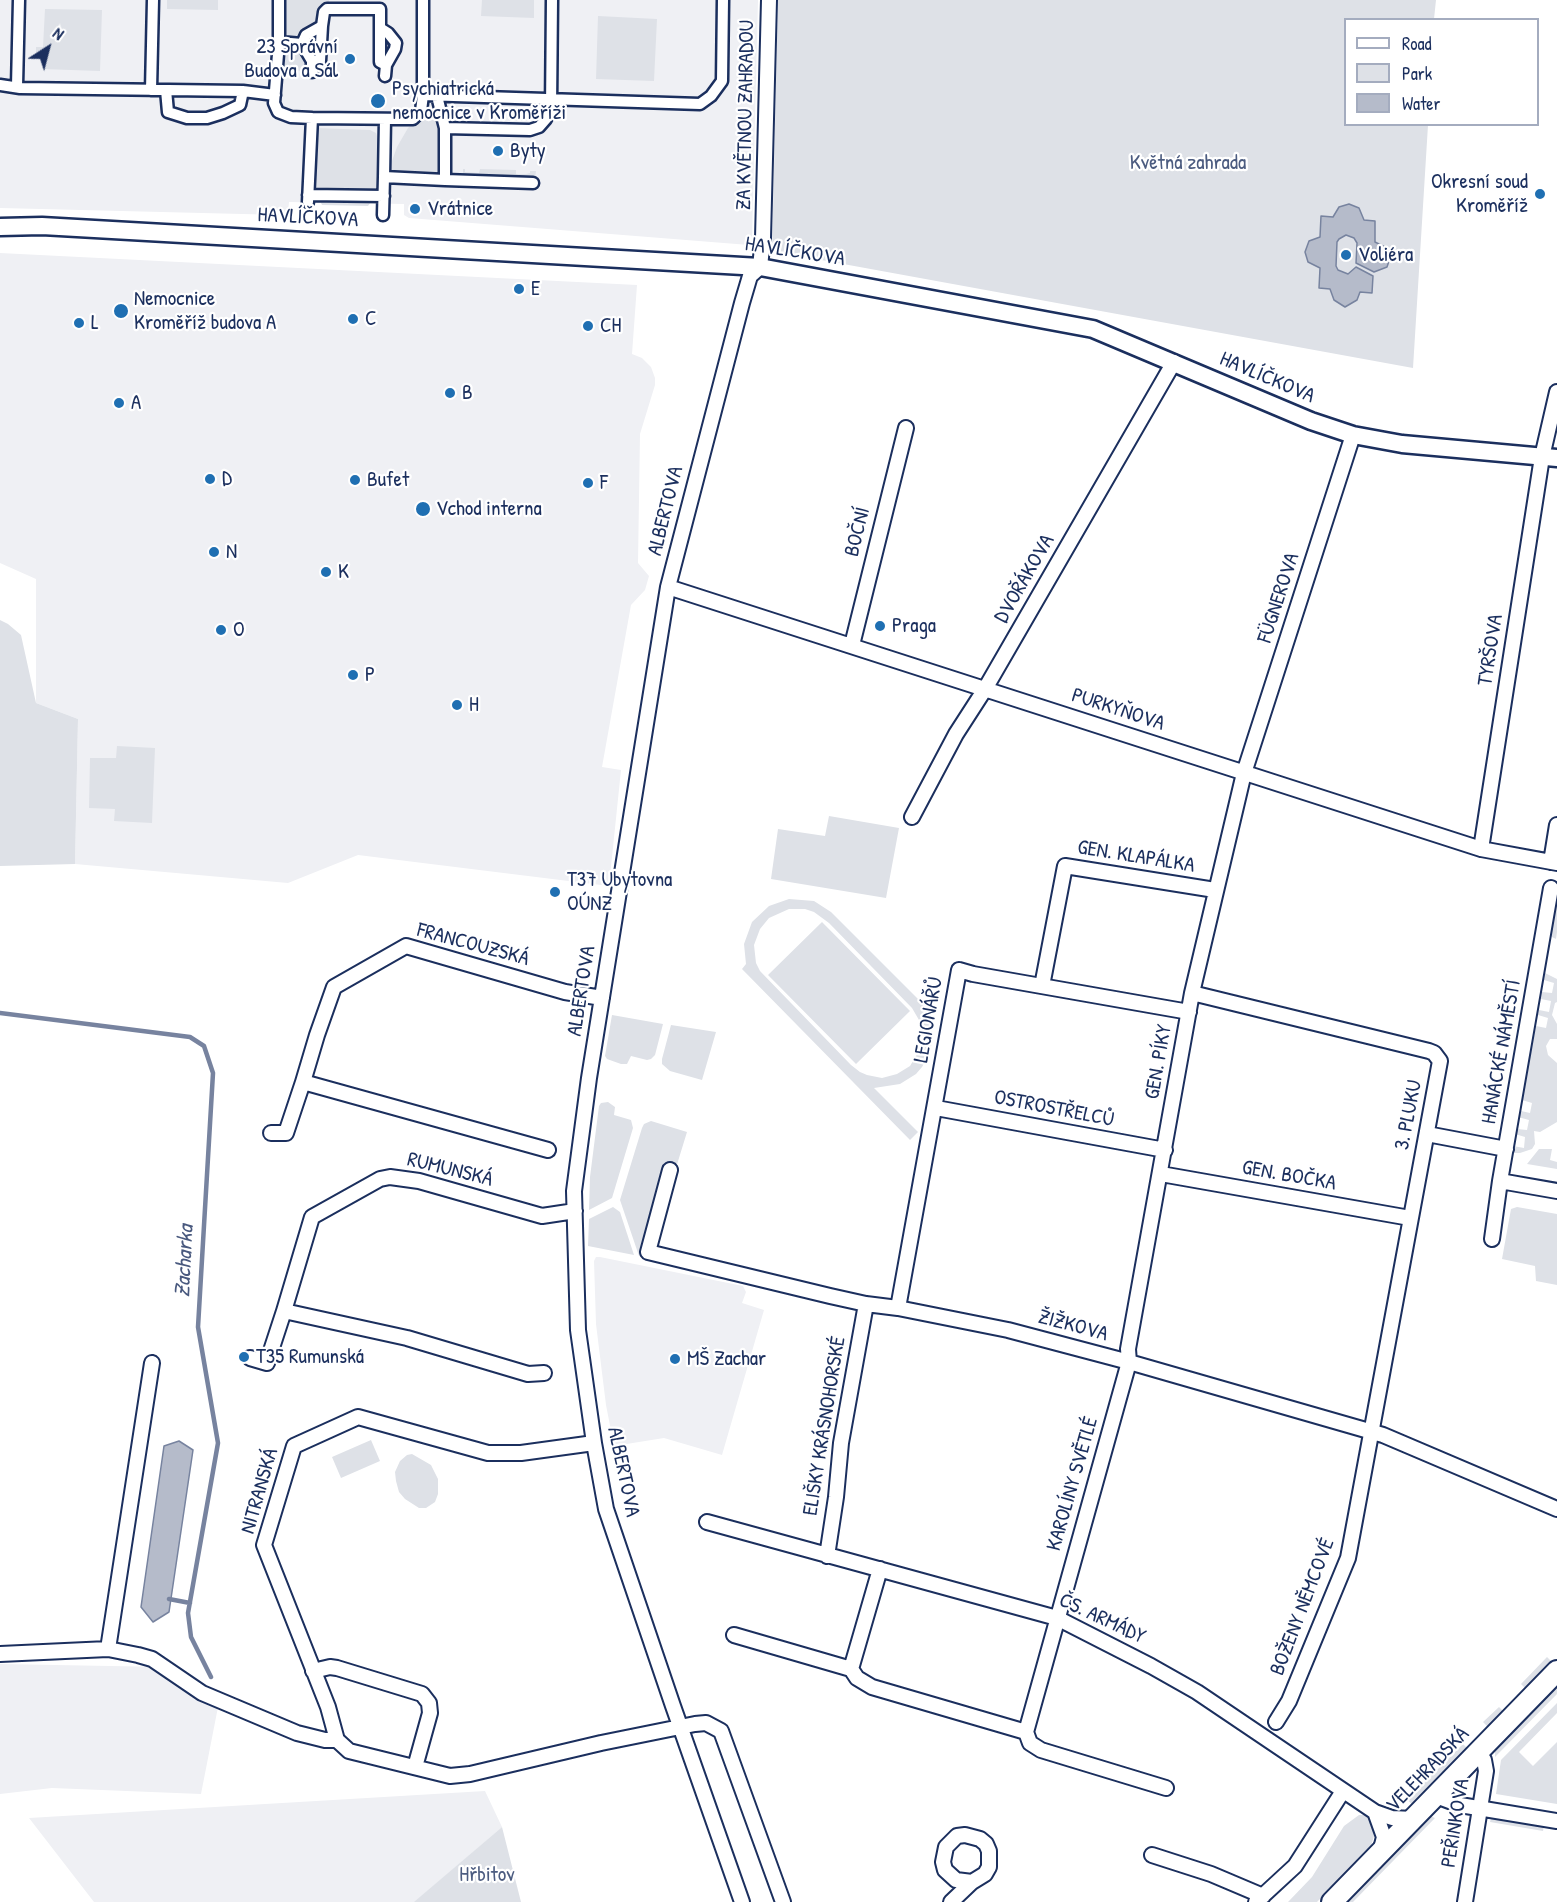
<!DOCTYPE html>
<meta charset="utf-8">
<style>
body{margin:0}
#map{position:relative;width:1557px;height:1902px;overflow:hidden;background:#fff;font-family:"Patrick Hand",sans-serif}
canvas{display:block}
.legend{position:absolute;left:1344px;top:18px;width:195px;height:108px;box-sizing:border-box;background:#fff;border:2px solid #a4acbf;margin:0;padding:8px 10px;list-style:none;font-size:18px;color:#1b2f5e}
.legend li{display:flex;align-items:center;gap:12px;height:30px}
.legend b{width:30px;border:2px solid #a4acbf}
.north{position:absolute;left:18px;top:18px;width:60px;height:60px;-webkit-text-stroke:4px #fff;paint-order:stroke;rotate:36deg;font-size:16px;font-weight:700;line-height:24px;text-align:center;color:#1b2f5e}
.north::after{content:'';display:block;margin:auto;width:21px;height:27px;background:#1b2f5e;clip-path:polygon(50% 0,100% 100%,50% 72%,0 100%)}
</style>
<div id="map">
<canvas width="1557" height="1902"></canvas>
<ul class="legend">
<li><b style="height:8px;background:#fff"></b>Road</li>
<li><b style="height:16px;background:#dee1e7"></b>Park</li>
<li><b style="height:16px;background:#b5bbca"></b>Water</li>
</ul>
<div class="north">N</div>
</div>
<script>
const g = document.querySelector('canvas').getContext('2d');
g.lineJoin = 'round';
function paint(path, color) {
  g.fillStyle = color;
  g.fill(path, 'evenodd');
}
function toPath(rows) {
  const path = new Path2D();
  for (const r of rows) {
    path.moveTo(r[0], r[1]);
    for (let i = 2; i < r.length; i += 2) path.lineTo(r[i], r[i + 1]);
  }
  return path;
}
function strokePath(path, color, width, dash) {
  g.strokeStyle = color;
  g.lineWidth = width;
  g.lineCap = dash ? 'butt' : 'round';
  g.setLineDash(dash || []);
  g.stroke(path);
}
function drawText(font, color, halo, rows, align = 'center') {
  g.font = font + ' "Patrick Hand",sans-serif';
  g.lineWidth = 4.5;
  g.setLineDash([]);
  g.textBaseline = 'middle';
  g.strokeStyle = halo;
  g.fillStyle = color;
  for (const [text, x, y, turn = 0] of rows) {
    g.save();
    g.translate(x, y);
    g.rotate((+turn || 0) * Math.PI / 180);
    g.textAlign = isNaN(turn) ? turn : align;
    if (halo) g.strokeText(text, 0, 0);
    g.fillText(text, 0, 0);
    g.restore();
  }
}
const built = toPath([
 [0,0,758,0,752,242,749,245,409,218,404,215,404,204,289,202,288,212,283,215,0,208],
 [0,253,637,285,632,354,642,358,651,367,655,378,655,385,640,434,638,563,649,576,645,590,631,605,602,767,621,770,609,886,358,855,288,883,75,864,78,719,36,703,36,579,0,563],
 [596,1257,600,1257,743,1286,746,1292,742,1303,764,1310,722,1455,664,1438,614,1446,606,1405,596,1324,594,1261],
 [0,1664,165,1667,218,1707,201,1794,52,1788,0,1794],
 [485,1791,502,1827,415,1902,94,1902,29,1818]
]);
const green = toPath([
 [167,0,218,0,218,10,167,9],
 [284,0,329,0,329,5,321,6,321,19,298,41,283,40],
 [482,0,534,0,534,18,481,16],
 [778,0,1436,0,1434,19,1346,20,1346,124,1428,125,1413,368,772,251],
 [45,9,102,10,100,71,42,69,43,54,36,54,36,47,43,47],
 [598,16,657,19,654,81,596,79],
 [283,45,299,47,307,56,309,71,283,70],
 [314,64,329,66,335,70,335,79,328,79,329,72,314,71],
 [420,116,441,122,444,176,401,174,401,171,397,171,397,174,392,172,392,161,397,147,408,128],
 [316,128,370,130,376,133,379,142,378,202,371,202,368,206,322,205,320,201,315,201,315,196,313,195],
 [463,169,465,169,465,172,479,173,480,169,516,170,516,174,526,174,530,173,530,171,536,171,535,180,463,175],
 [0,620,8,624,21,635,36,703,78,719,75,864,0,866],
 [117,746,155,748,152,823,114,821,115,809,89,808,90,758,116,758],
 [829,816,899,828,886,898,771,879,778,829,825,836],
 [1557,891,1557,932,1556,939,1552,937,1550,931],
 [789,899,814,901,831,912,919,1000,926,1010,933,1035,930,1053,922,1067,916,1074,900,1084,874,1088,918,1132,910,1140,742,969,746,964,744,944,752,922,769,906],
 [789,909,805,909,814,912,829,923,912,1008,919,1020,922,1034,919,1051,910,1066,897,1074,882,1078,867,1075,860,1072,851,1065,760,971,756,963,754,945,760,929,769,918],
 [822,922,910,1011,856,1064,768,975],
 [1545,973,1557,979,1557,1002,1555,1003,1552,1015,1557,1024,1557,1039,1550,1039,1546,1046,1548,1055,1557,1063,1557,1122,1540,1132,1534,1131,1535,1144,1532,1149,1520,1153,1512,1153,1513,1146,1524,1148,1525,1137,1515,1134,1517,1129,1527,1130,1529,1120,1518,1117,1521,1111,1530,1113,1532,1103,1522,1100,1536,1026,1546,1028,1548,1018,1538,1015,1539,1010,1549,1012,1551,1001,1541,999,1542,992,1552,993,1554,983,1544,980],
 [612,1015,663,1024,655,1055,651,1059,647,1060,631,1056,627,1064,621,1064,607,1059,605,1056],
 [671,1025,716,1032,702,1080,670,1071,662,1064,662,1059],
 [608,1102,615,1107,614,1115,631,1120,633,1128,612,1198,589,1210,590,1177,599,1106,601,1103],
 [651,1121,687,1132,675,1171,669,1169,643,1257,639,1256,620,1200,642,1128,644,1124],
 [1539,1149,1552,1149,1550,1160,1557,1162,1557,1169,1527,1164],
 [613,1207,620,1212,634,1255,588,1246,589,1219],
 [1517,1207,1557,1214,1557,1285,1536,1281,1535,1266,1502,1259,1511,1209],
 [371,1440,380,1461,341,1478,332,1457],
 [412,1454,431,1465,438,1479,438,1494,435,1502,426,1508,419,1508,405,1499,399,1492,396,1481,395,1472,400,1461,407,1455],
 [1547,1657,1551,1661,1525,1688,1521,1684],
 [1557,1687,1557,1694,1495,1757,1495,1750],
 [1557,1703,1557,1713,1519,1752,1533,1766,1557,1742,1557,1804,1496,1794,1501,1760],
 [1499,1707,1503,1711,1488,1727,1483,1722],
 [1463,1744,1467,1748,1412,1804,1407,1800],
 [1359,1815,1366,1815,1373,1829,1374,1836,1371,1846,1317,1902,1288,1902,1312,1877,1344,1826],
 [1430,1816,1435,1818,1353,1902,1347,1902],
 [1491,1818,1544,1826,1543,1831,1490,1822],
 [502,1827,521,1902,414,1902]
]);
const water = toPath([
 [1349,204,1359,208,1364,220,1375,221,1375,242,1385,247,1389,252,1390,258,1387,267,1374,272,1356,263,1357,243,1354,238,1346,235,1339,239,1337,242,1336,266,1338,270,1348,274,1356,267,1373,276,1372,293,1360,292,1357,300,1345,307,1334,300,1330,289,1319,288,1320,268,1308,262,1305,252,1309,241,1320,237,1321,216,1333,217,1339,207,1349,204],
 [179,1441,193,1450,169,1612,153,1622,141,1607,164,1446,179,1441]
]);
const stream = toPath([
 [0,1013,190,1037,204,1046,213,1073,198,1327,218,1443,188,1613,191,1637,211,1677],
 [169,1599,190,1603]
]);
const pedestrian = toPath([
 [279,0,279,42,274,103,278,112,291,117,312,118,413,119,421,111,423,95,423,0],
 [380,28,380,62,386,65],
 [279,42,302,44,312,61,312,72],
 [302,44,306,35,322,26,324,12,327,9,380,9,380,28,388,33,396,43,395,49,386,65,385,76],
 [312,61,320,61,322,26],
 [0,85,20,88,243,91,275,95],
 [17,86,19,0],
 [151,90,153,0],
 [166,90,168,112,187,118,207,118,223,113,240,105,243,91],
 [423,95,700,104,711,96,722,81,723,0],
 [437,96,445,128,530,130,539,127,546,119,551,109,552,0],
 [385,119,384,177,445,180],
 [445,128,445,180,533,183],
 [308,195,384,196],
 [308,202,312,118],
 [383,215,384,177]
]);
const minor = toPath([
 [668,587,1481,849,1557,863],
 [852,645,906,428],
 [912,817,956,734,985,689,1174,362],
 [1481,849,1542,457,1557,392],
 [1551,862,1557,825],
 [1551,888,1500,1181,1557,1191],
 [1042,986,1065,866,1215,890],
 [1192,993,1429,1051,1434,1053,1440,1061,1348,1558,1289,1701,1276,1722],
 [936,1108,1165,1150],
 [271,1133,286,1133,303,1082],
 [1427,1134,1506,1149],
 [548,1150,303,1082,317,1035,334,987,406,946,565,992,602,998],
 [670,1170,648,1252,830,1296,866,1304,898,1308,1008,1330,1129,1362,1383,1435,1557,1509],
 [1161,1174,1410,1218],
 [1492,1239,1500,1181],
 [898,1308,959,970,973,974,1189,1012],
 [250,1358,267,1363,284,1311],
 [544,1373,528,1374,407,1338,284,1311,312,1217,380,1179,390,1177,419,1181,542,1216,575,1211],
 [594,1443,521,1453,488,1453,358,1417,294,1446,264,1545,328,1707,337,1740,349,1751,450,1776,470,1774,601,1743,695,1724,706,1723,721,1731,783,1902],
 [707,1522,1057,1618,1151,1666,1197,1692,1375,1812,1392,1818,1413,1819],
 [827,1556,836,1497,841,1443,866,1304],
 [734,1635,851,1669,857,1678,872,1687,1026,1732,1030,1743,1041,1750,1166,1788],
 [108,1649,152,1363],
 [0,1654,108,1649,138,1655,152,1659,202,1693,297,1733,325,1740,337,1740],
 [851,1669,880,1569],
 [313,1671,330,1667,337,1668,422,1694,429,1703,430,1713,415,1767],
 [1026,1732,1129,1362,1128,1349,1192,993,1244,773,1353,435],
 [1436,1796,1460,1805,1557,1821],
 [1375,1812,1384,1837,1380,1853],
 [1152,1855,1211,1874,1263,1896],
 [742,1902,673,1706,606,1509,594,1443,578,1330,574,1191,589,1078,668,587,742,303,750,276,760,267,763,238,769,0],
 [951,1902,972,1882,985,1874,989,1867,989,1851,986,1844,980,1839,965,1835,957,1836,946,1847,943,1862,945,1870,956,1880,972,1882],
 [1256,1902,1295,1866,1343,1791],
 [1465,1902,1486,1771,1484,1760,1478,1752]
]);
const tertiary = toPath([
 [0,227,42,226,760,267,1093,329,1311,421,1353,435,1402,444,1557,458]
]);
const secondary = toPath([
 [1332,1902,1557,1671]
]);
const markers = [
 [350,59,6,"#1f6fb2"],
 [378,101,8,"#1f6fb2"],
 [498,151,6,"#1f6fb2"],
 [1540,194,6,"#1f6fb2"],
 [415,209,6,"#1f6fb2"],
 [1346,255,6,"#1f6fb2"],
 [519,289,6,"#1f6fb2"],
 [121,311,8,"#1f6fb2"],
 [353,319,6,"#1f6fb2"],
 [79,323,6,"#1f6fb2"],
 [588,326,6,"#1f6fb2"],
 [450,393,6,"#1f6fb2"],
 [119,403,6,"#1f6fb2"],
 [210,479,6,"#1f6fb2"],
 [355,480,6,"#1f6fb2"],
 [588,483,6,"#1f6fb2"],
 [423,509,8,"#1f6fb2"],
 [214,552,6,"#1f6fb2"],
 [326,572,6,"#1f6fb2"],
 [880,626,6,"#1f6fb2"],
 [221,630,6,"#1f6fb2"],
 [353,675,6,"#1f6fb2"],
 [457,705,6,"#1f6fb2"],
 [555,892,6,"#1f6fb2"],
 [244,1357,6,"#1f6fb2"],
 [675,1359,6,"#1f6fb2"]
];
const poiNames = [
 ["23 Správní",338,47,"right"],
 ["Budova a Sál",338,71,"right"],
 ["Psychiatrická",392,89],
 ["nemocnice v Kroměříži",392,113],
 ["Byty",510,151],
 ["Okresní soud",1528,182,"right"],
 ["Kroměříž",1528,206,"right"],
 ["Vrátnice",427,209],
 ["Voliéra",1358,255],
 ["E",531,289],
 ["Nemocnice",134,299],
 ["Kroměříž budova A",134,323],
 ["C",365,319],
 ["L",91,323],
 ["CH",600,326],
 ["B",462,393],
 ["A",131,403],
 ["D",222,479],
 ["Bufet",367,480],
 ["F",600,483],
 ["Vchod interna",436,509],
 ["N",226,552],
 ["K",338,572],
 ["Praga",892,626],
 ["O",233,630],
 ["P",365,675],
 ["H",469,705],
 ["T37 Ubytovna",567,880],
 ["OÚNZ",567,904],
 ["T35 Rumunská",256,1357],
 ["MŠ Zachar",687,1359]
];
const streetNames = [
 ["ZA KVĚTNOU ZAHRADOU",746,115,-89],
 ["HAVLÍČKOVA",308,218,3],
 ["HAVLÍČKOVA",795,252,9],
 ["HAVLÍČKOVA",1267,378,23],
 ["ALBERTOVA",666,511,-76],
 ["BOČNÍ",858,532,-76],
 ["DVOŘÁKOVA",1025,579,-60],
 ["FÜGNEROVA",1279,598,-72],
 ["TYRŠOVA",1491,650,-81],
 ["PURKYŇOVA",1118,710,18],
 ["GEN. KLAPÁLKA",1136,857,9],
 ["FRANCOUZSKÁ",473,945,15],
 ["ALBERTOVA",582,991,-81],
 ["LEGIONÁŘŮ",929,1020,-80],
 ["HANÁCKÉ NÁMĚSTÍ",1502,1052,-80],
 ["GEN. PÍKY",1159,1062,-80],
 ["OSTROSTŘELCŮ",1054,1109,11],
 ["3. PLUKU",1409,1115,-79],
 ["RUMUNSKÁ",450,1170,14],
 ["GEN. BOČKA",1289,1176,10],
 ["ŽIŽKOVA",1073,1326,15],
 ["ELIŠKY KRÁSNOHORSKÉ",825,1426,-81],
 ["ALBERTOVA",623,1472,78],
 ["KAROLÍNY SVĚTLÉ",1073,1484,-74],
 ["NITRANSKÁ",260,1491,-74],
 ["BOŽENY NĚMCOVÉ",1303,1607,-69],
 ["ČS. ARMÁDY",1102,1619,25],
 ["VELEHRADSKÁ",1428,1770,-46],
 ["PEŘINKOVA",1456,1823,-81]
];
const parkNames = [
 ["Květná zahrada",1188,163],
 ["Hřbitov",487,1875]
];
const waterNames = [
 ["Zacharka",185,1261,-87]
];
paint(built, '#eff0f4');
paint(green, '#dee1e7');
paint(water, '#b5bbca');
strokePath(water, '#77839f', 1.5);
strokePath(stream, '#77839f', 4.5);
strokePath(pedestrian, '#1b2f5e', 15);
strokePath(minor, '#1b2f5e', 18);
strokePath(tertiary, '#1b2f5e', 21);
strokePath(secondary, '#1b2f5e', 24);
strokePath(pedestrian, '#fff', 10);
strokePath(minor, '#fff', 14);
strokePath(tertiary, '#fff', 16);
strokePath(secondary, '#fff', 20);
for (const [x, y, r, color] of markers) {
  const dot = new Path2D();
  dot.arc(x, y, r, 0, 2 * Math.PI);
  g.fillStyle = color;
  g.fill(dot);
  strokePath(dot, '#fff', 2);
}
drawText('21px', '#1b2f5e', '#fff', poiNames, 'left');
drawText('21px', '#1b2f5e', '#fff', streetNames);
drawText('21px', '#4c5c80', '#fff', parkNames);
drawText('italic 22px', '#49597e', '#fff', waterNames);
</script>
